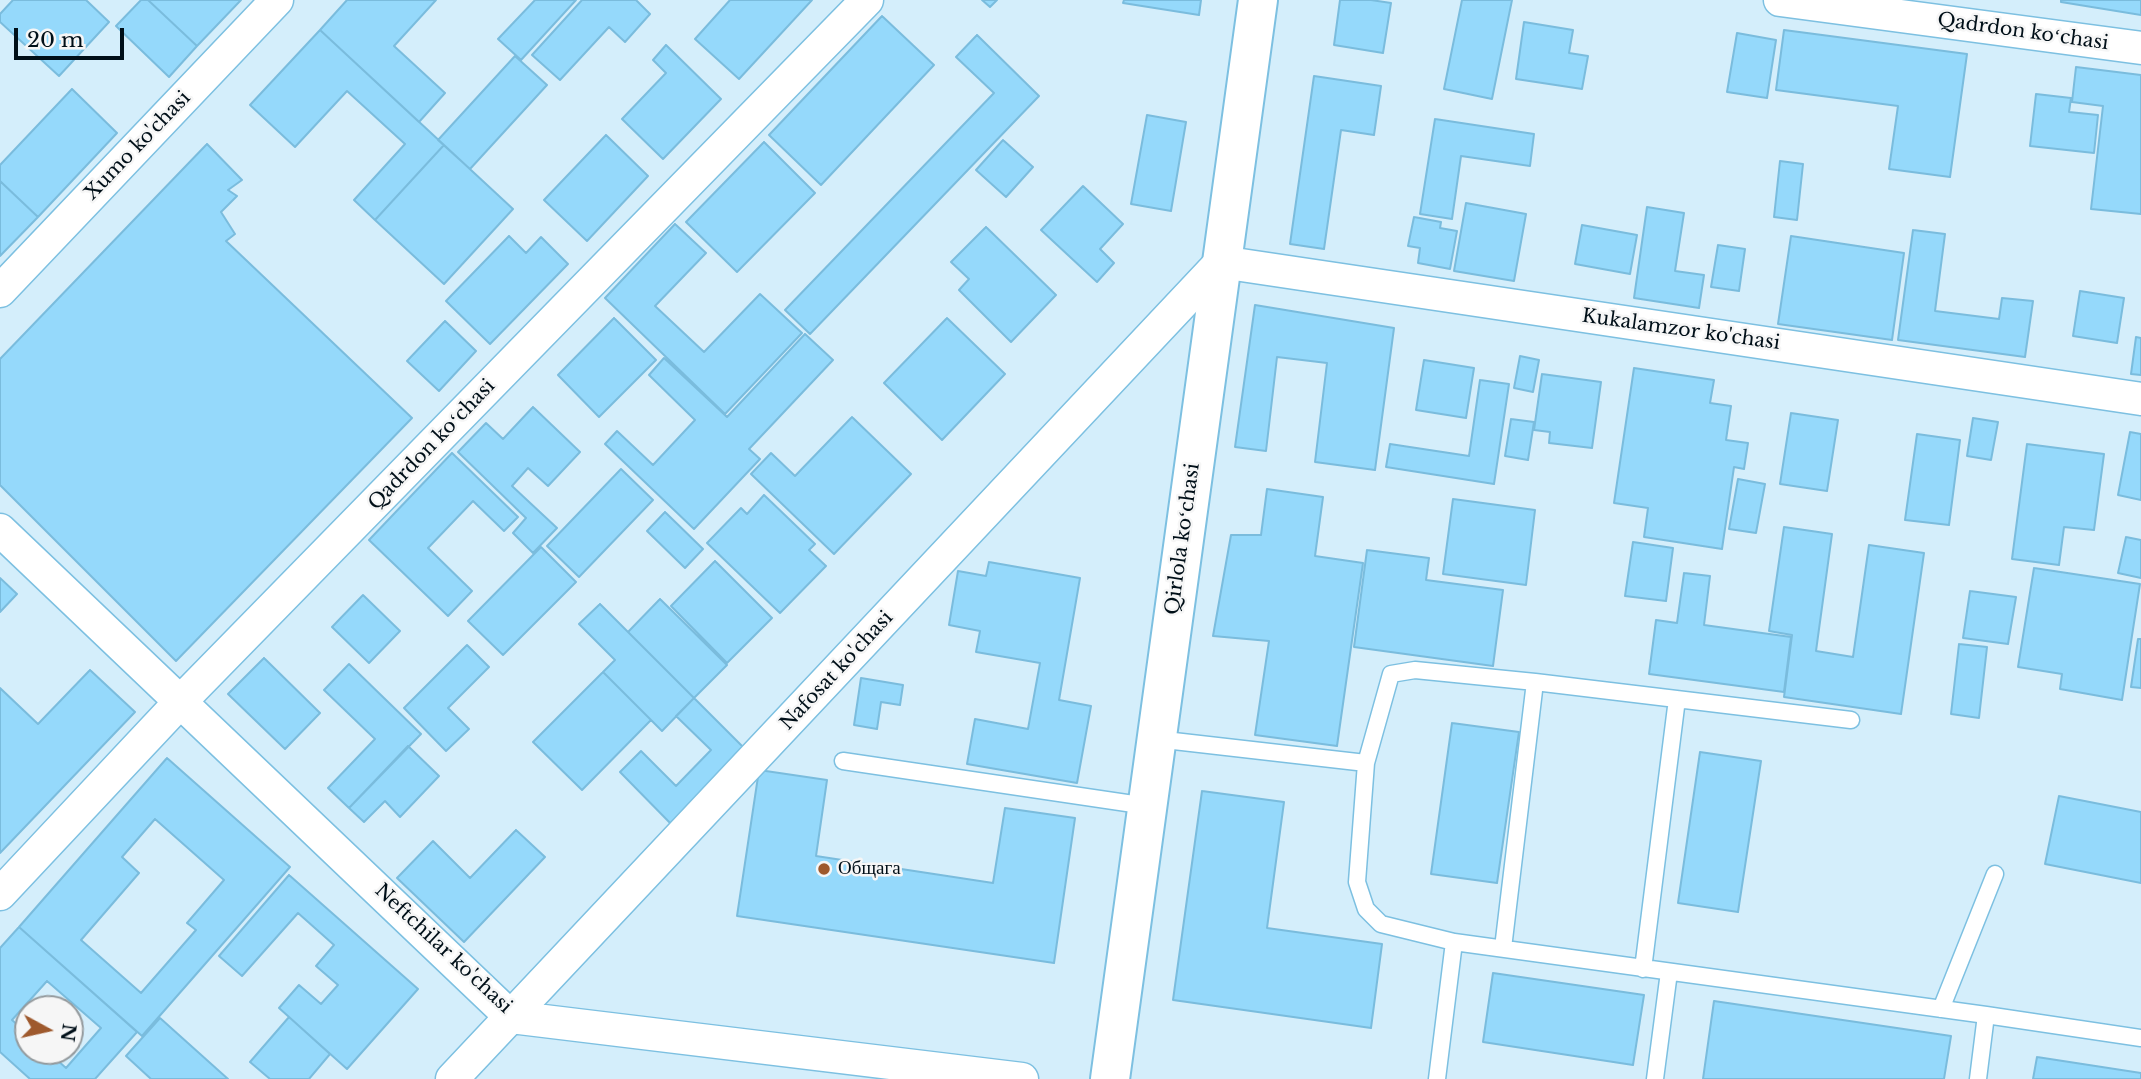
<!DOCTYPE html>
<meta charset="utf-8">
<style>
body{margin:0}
#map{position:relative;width:2141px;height:1079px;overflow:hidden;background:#d4eefb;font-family:"Libre Baskerville",serif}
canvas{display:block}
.north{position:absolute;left:14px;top:995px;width:70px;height:70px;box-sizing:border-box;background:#f6f6f6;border:2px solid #949a9d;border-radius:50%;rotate:98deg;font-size:19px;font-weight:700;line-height:28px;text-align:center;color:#000f18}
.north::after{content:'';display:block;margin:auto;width:24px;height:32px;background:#9e592d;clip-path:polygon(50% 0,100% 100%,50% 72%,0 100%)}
.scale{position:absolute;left:14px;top:28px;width:110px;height:32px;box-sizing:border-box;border:4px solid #000f18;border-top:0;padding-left:9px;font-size:21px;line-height:24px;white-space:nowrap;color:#000f18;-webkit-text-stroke:5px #f6f6f6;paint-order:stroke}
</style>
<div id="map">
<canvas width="2141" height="1079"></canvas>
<div class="north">N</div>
<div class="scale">20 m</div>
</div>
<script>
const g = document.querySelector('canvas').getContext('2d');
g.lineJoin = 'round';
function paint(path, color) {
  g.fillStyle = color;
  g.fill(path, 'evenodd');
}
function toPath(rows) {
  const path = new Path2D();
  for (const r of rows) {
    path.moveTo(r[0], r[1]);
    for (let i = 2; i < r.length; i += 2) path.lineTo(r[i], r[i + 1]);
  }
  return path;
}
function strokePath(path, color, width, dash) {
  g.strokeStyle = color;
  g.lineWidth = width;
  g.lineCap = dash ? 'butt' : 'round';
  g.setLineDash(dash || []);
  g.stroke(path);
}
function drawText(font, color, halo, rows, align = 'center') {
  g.font = font + ' "Libre Baskerville",serif';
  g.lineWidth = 5;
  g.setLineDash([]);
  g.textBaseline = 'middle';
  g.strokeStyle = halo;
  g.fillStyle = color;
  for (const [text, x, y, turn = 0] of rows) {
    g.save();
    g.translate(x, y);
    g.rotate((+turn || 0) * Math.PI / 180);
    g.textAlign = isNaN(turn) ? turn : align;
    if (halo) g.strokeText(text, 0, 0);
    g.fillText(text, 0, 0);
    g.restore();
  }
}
const building = toPath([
 [13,0,86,0,109,22,59,76,0,22,0,14,13,0],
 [141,0,148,0,197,46,169,77,116,26,141,0],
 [148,0,241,0,197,46,148,0],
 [347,0,436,0,394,46,445,93,419,122,320,30,347,0],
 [535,0,576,0,521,60,498,39,535,0],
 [582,0,636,0,650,14,625,42,609,27,560,80,532,55,582,0],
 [730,0,812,0,739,79,695,39,730,0],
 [982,0,997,0,990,7,982,0],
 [1124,0,1201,0,1199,15,1123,3,1124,0],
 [1340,0,1371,0,1391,3,1383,53,1334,45,1340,0],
 [1462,0,1512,0,1492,99,1444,89,1462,0],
 [2061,0,2141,0,2141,15,2061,2,2061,0],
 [882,16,934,65,821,185,769,135,882,16],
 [1524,22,1573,30,1569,53,1588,56,1582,89,1516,79,1524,22],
 [320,30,444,145,375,220,354,200,405,144,347,91,295,147,250,105,320,30],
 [1784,30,1967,54,1950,177,1889,169,1898,106,1776,90,1784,30],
 [1737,33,1776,40,1767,98,1727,92,1737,33],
 [977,35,1039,96,810,334,785,310,994,93,956,57,977,35],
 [666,45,721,99,663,159,622,119,666,73,653,60,666,45],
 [515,56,547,85,470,169,438,140,515,56],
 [2076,67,2141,75,2141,214,2091,209,2103,106,2072,102,2076,67],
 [1314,76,1381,86,1374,135,1341,130,1324,249,1290,244,1314,76],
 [72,89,117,133,38,217,0,181,0,165,72,89],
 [2036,94,2071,98,2069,112,2098,115,2094,153,2030,146,2036,94],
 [1147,115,1186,122,1171,211,1131,204,1147,115],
 [1435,119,1534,134,1530,166,1461,156,1452,219,1420,214,1435,119],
 [606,135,648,176,587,241,544,200,606,135],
 [1003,140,1033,167,1006,197,976,170,1003,140],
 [764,142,815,193,737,272,686,222,764,142],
 [207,144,242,180,228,190,237,196,221,212,235,234,226,241,412,418,176,661,0,485,0,359,207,144],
 [444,145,513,209,444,284,375,220,444,145],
 [1780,161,1803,164,1797,220,1774,217,1780,161],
 [0,181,38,217,0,256,0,181],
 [1083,186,1123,224,1100,249,1114,263,1097,282,1041,230,1083,186],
 [1466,203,1526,214,1514,281,1454,271,1466,203],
 [1647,207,1684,213,1675,271,1704,275,1699,308,1634,298,1647,207],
 [1414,217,1441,222,1440,228,1457,231,1450,269,1418,263,1420,248,1408,246,1414,217],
 [675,224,706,253,655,306,704,352,760,294,802,333,725,414,605,298,675,224],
 [1582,225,1637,235,1630,274,1575,264,1582,225],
 [986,227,1056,295,1011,342,959,290,969,279,951,262,986,227],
 [1913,230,1945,234,1935,311,1999,319,2002,298,2033,301,2025,357,1898,340,1913,230],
 [509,236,526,253,541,237,568,264,490,344,446,301,509,236],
 [1791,236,1904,253,1892,340,1778,324,1791,236],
 [1718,245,1745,249,1739,291,1711,287,1718,245],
 [2080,291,2124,298,2117,343,2073,336,2080,291],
 [1255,305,1394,328,1375,470,1315,462,1327,363,1277,357,1266,451,1235,447,1255,305],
 [614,318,656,360,599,417,558,375,614,318],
 [947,318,1005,374,942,440,884,383,947,318],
 [445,321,476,351,439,391,407,361,445,321],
 [805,334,833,360,749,449,760,459,694,529,605,444,617,431,653,465,695,420,649,375,664,358,727,417,805,334],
 [2136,337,2141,338,2141,375,2131,374,2136,337],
 [1520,356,1539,360,1533,392,1514,388,1520,356],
 [1424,360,1474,368,1466,418,1416,410,1424,360],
 [1634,368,1714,380,1710,403,1731,406,1726,440,1748,443,1744,469,1734,467,1722,549,1644,537,1648,508,1614,503,1634,368],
 [1542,374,1601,382,1592,448,1549,443,1550,432,1534,430,1542,374],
 [1480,380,1509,384,1494,484,1386,467,1390,444,1469,456,1480,380],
 [533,407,580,452,548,486,528,468,512,486,557,528,533,553,513,533,526,518,458,452,486,423,503,439,533,407],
 [1791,413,1838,420,1827,491,1780,484,1791,413],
 [852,417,911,474,834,554,751,474,771,453,795,476,852,417],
 [1973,418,1998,422,1991,460,1967,456,1973,418],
 [1511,419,1534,422,1528,460,1505,456,1511,419],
 [2130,432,2141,434,2141,500,2118,495,2130,432],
 [1917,434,1960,440,1949,525,1905,520,1917,434],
 [2027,444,2104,454,2094,530,2064,527,2059,565,2012,559,2027,444],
 [452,453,518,517,504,531,473,501,428,548,472,591,448,616,369,540,452,453],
 [621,469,653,500,579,577,547,546,621,469],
 [1738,479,1765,484,1756,533,1729,529,1738,479],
 [1267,489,1323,497,1315,556,1363,563,1337,746,1255,735,1269,641,1213,636,1231,535,1261,535,1267,489],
 [764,495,815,544,809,550,826,566,780,613,707,543,741,508,747,514,764,495],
 [1453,499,1535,510,1526,585,1443,574,1453,499],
 [665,512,703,549,685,568,647,531,665,512],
 [1784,527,1832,534,1816,651,1853,657,1869,545,1924,553,1901,714,1784,697,1792,635,1769,631,1784,527],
 [2126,537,2141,540,2141,578,2118,573,2126,537],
 [1633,542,1673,548,1666,601,1625,596,1633,542],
 [541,547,576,582,503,655,468,621,541,547],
 [1367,550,1429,558,1426,580,1503,590,1493,666,1354,647,1367,550],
 [715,561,772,618,727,663,671,606,715,561],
 [989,562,1080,578,1059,700,1091,706,1077,783,967,764,975,719,1028,729,1040,663,976,652,980,631,949,625,958,571,986,576,989,562],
 [2034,568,2140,584,2122,700,2060,689,2062,674,2018,667,2034,568],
 [1684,573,1710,576,1704,625,1791,637,1784,692,1649,674,1656,620,1677,623,1684,573],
 [0,578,17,594,0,612,0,578],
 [1970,591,2016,597,2008,644,1963,638,1970,591],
 [363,595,400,631,369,663,332,627,363,595],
 [660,599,727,665,694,698,628,632,660,599],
 [600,604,694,698,662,731,603,672,615,660,579,624,600,604],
 [2138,639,2141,639,2141,688,2131,687,2138,639],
 [1959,644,1987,647,1979,718,1951,714,1959,644],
 [467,645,489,667,448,708,469,729,446,751,404,708,467,645],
 [264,658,320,713,285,749,228,694,264,658],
 [349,664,421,734,349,808,328,788,375,739,324,690,349,664],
 [90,670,135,712,0,853,0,688,38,724,90,670],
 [603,672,651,720,582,790,533,742,603,672],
 [861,678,903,685,900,705,881,702,877,729,854,725,861,678],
 [694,698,748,752,674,827,620,772,641,751,676,786,711,750,676,716,694,698],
 [1452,723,1519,732,1497,883,1431,874,1452,723],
 [408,746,439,776,400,817,385,801,364,822,349,808,408,746],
 [1700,752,1761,761,1738,912,1678,903,1700,752],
 [167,758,290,867,142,1036,19,927,167,758],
 [155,819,224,880,187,923,196,930,141,993,81,940,139,873,122,857,155,819],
 [759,770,827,780,816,856,993,883,1005,808,1075,818,1054,963,737,916,759,770],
 [1202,791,1284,802,1267,928,1382,944,1371,1028,1173,1000,1202,791],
 [2059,796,2141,812,2141,883,2045,864,2059,796],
 [516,830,545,857,464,942,397,878,433,841,470,878,516,830],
 [289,875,418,989,347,1069,279,1008,299,985,321,1004,338,985,316,966,334,945,298,913,242,976,219,956,289,875],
 [19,927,137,1032,95,1079,30,1079,0,1052,0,948,19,927],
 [47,981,101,1028,66,1068,47,1051,28,1051,28,1034,12,1020,47,981],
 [1493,973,1644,995,1633,1065,1483,1042,1493,973],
 [1714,1001,1951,1036,1944,1079,1703,1079,1714,1001],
 [289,1017,330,1054,309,1079,270,1079,250,1062,289,1017],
 [160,1018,228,1079,151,1079,126,1056,160,1018],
 [2037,1057,2141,1073,2141,1079,2033,1079,2037,1057]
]);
const service = toPath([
 [1535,682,1851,720],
 [1156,739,1366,763,1391,674,1415,670,1535,682,1503,948],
 [843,761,1147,806],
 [1366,763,1357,882,1366,909,1381,924,1454,942],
 [1643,969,1677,699],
 [1941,1009,1995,874],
 [1986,1015,2141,1038],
 [1437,1079,1454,942,1986,1015,1978,1079],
 [1655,1079,1669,972]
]);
const minor = toPath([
 [1780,0,2141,48],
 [0,291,277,0],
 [0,530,511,1017,1022,1079],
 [0,894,181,701,867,0],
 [452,1079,1221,262,2141,399]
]);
const tertiary = toPath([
 [1110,1079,1258,0]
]);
const markers = [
 [824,869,7,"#9e592d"]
];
const streetNames = [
 ["Qadrdon koʻchasi",2023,32,8],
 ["Xumo ko'chasi",138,146,-46],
 ["Kukalamzor ko'chasi",1681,330,8],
 ["Qadrdon koʻchasi",432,445,-46],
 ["Qirlola koʻchasi",1183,539,-82],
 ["Nafosat ko'chasi",837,671,-47],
 ["Neftchilar ko'chasi",443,949,43]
];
const poiNames = [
 ["Общага",838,869]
];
paint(building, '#95d9fb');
strokePath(building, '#7abcdd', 2);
strokePath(service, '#7dc0e1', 19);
strokePath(minor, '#7dc0e1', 35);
strokePath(tertiary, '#7dc0e1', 42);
strokePath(service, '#fff', 16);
strokePath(minor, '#fff', 32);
strokePath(tertiary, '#fff', 38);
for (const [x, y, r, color] of markers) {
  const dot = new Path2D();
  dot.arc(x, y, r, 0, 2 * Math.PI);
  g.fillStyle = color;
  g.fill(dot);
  strokePath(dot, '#f6f6f6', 2.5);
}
drawText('19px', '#000f18', '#f6f6f6', streetNames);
drawText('19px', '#000f18', '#f6f6f6', poiNames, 'left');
</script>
